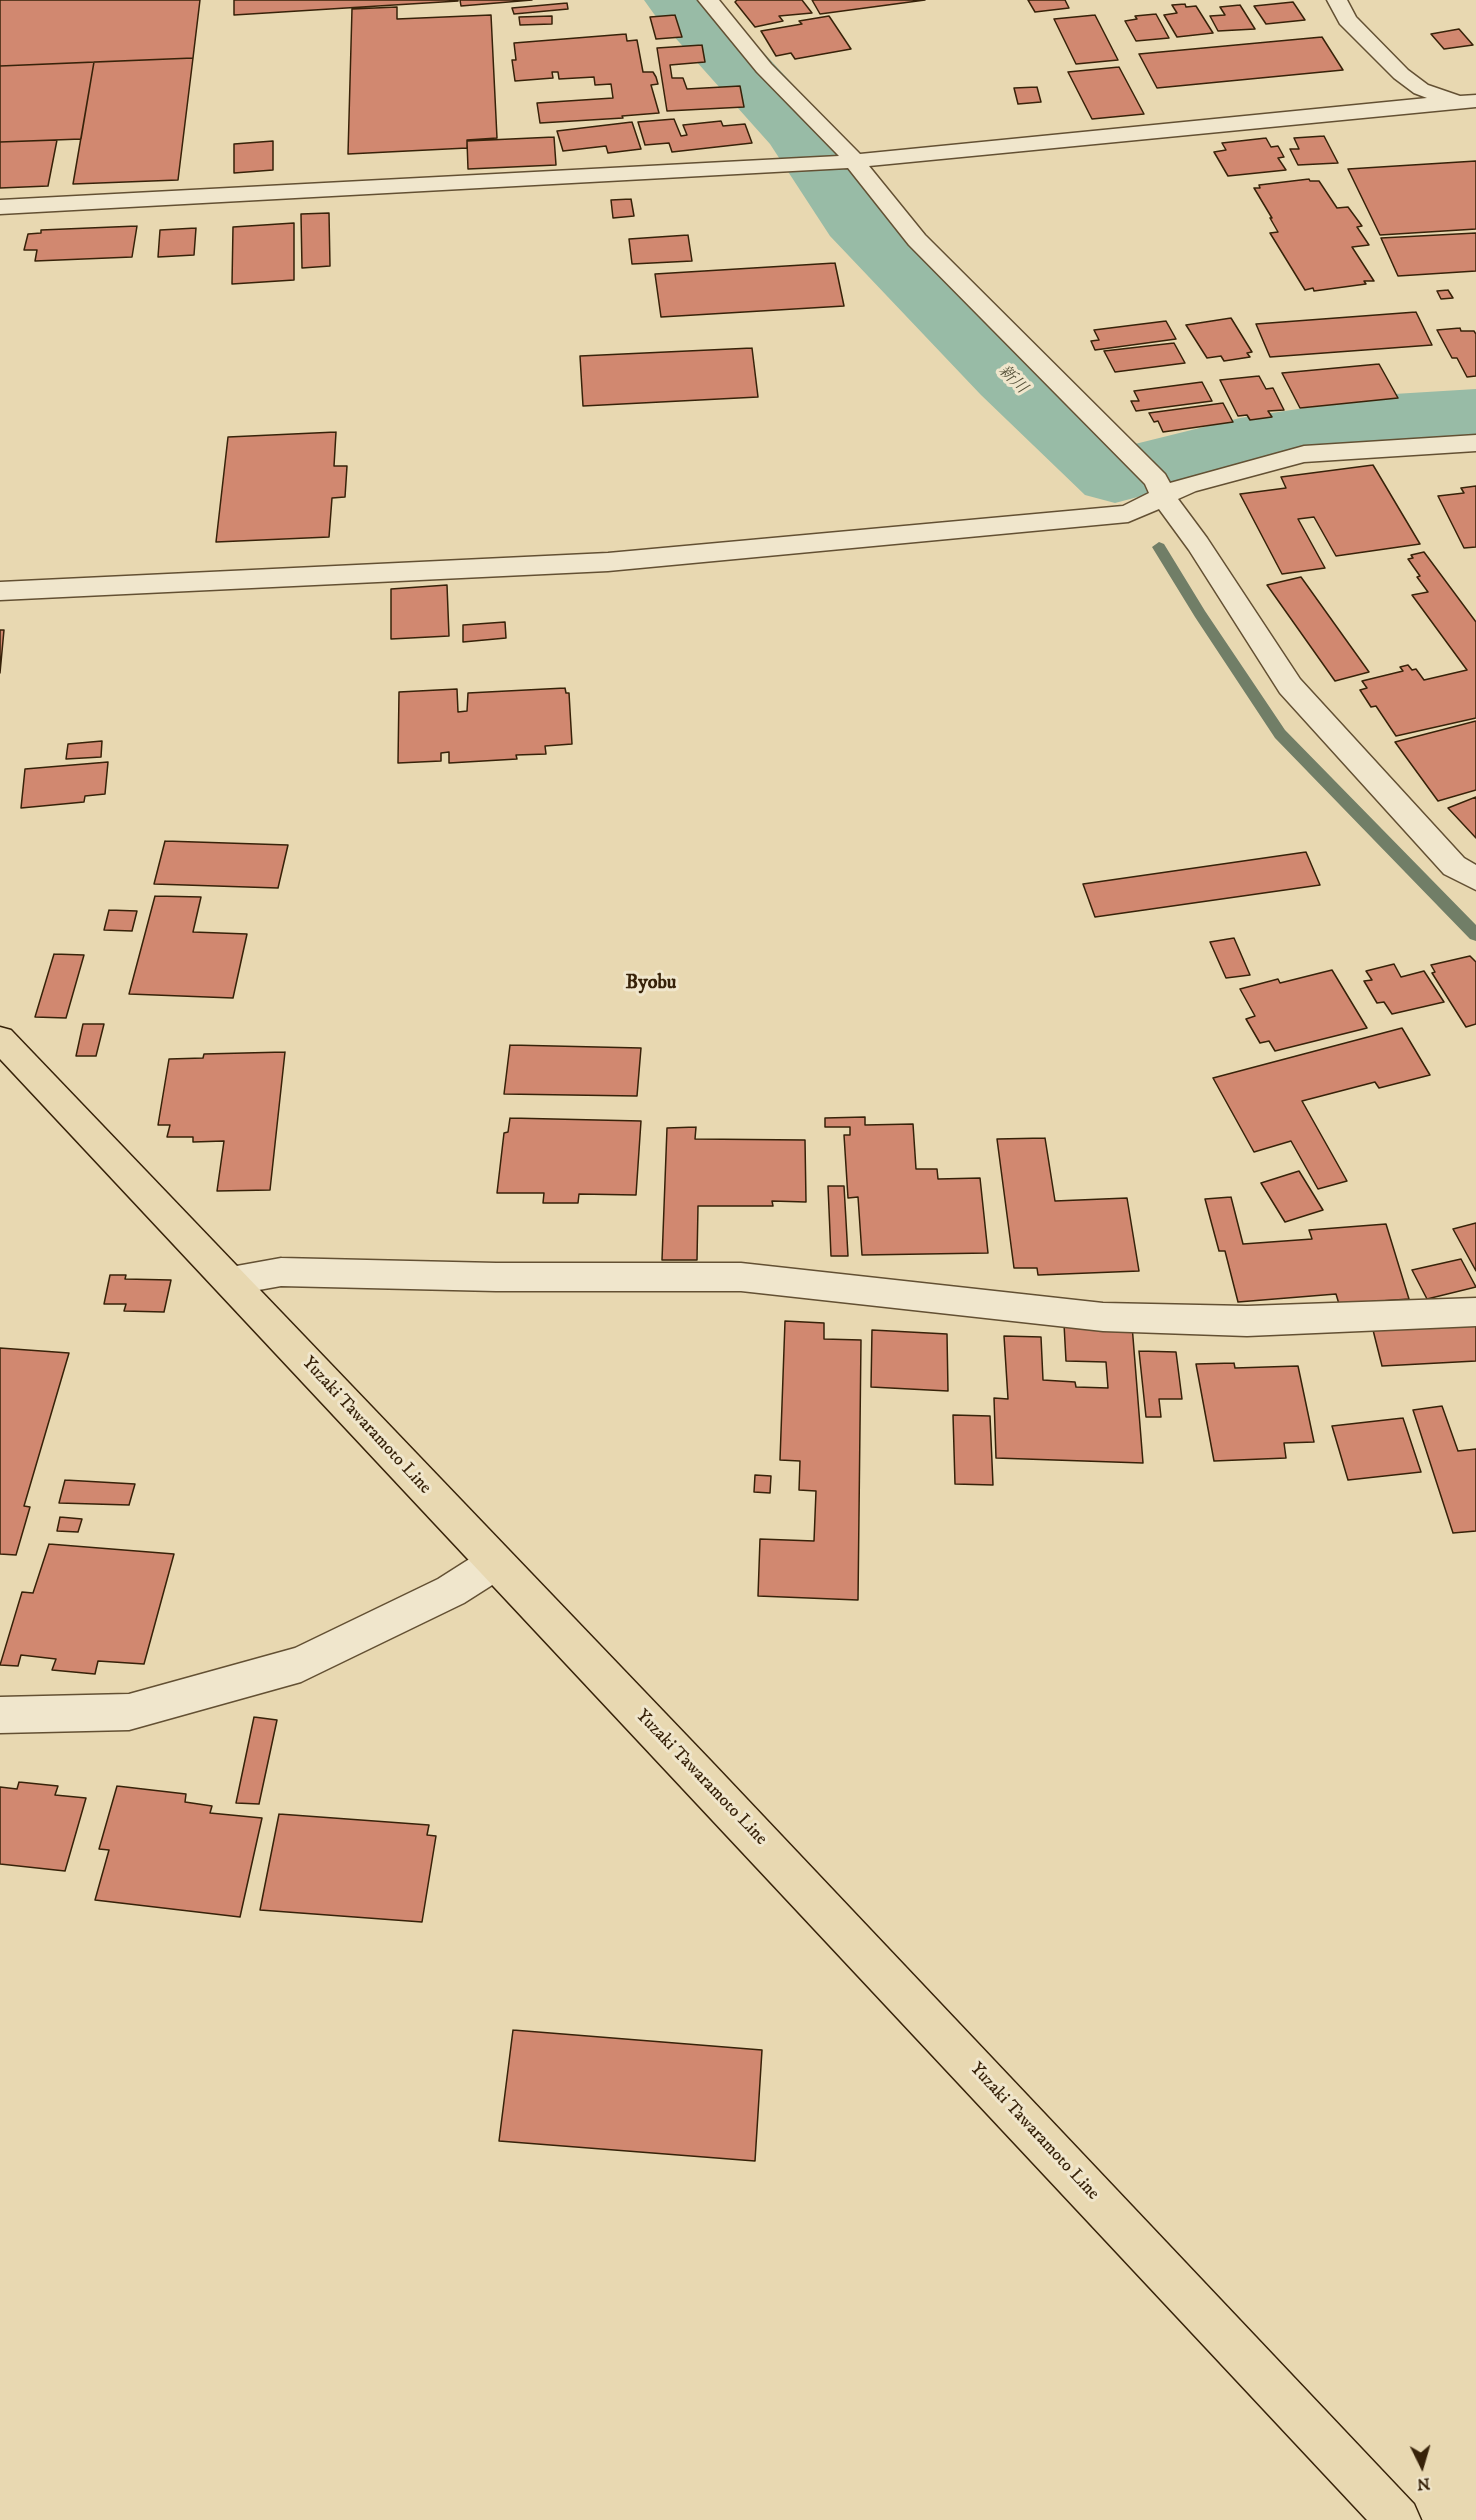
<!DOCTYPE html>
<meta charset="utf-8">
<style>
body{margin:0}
#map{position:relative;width:1476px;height:2520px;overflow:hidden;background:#e8d8b1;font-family:"IM FELL DW Pica",serif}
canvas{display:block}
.north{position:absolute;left:1392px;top:2436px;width:60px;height:60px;-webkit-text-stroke:4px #f0e6cc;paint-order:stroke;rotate:175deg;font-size:16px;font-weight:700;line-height:24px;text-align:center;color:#372209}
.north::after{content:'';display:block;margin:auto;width:21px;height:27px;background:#372209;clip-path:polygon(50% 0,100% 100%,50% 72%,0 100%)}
</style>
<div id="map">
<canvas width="1476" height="2520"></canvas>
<div class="north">N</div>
</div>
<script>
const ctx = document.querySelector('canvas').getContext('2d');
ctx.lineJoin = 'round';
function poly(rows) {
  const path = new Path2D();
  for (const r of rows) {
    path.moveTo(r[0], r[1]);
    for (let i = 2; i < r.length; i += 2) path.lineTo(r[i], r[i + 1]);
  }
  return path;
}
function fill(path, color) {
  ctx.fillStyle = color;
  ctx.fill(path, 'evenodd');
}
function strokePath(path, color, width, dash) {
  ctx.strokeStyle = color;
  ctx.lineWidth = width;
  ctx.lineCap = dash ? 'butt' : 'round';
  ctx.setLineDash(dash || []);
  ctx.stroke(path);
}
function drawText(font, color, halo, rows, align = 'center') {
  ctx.font = font + ' "IM FELL DW Pica","Noto Serif JP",serif';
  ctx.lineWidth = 6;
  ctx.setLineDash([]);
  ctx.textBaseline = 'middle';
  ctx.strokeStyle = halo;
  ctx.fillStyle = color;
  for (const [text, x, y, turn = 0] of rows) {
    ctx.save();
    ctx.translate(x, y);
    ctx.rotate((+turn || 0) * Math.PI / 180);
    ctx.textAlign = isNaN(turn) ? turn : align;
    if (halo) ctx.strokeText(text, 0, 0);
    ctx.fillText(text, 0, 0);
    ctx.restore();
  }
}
fill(poly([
 [1115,472,1122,476,1128,488,1126,491,1116,491,1114,488,1108,476,1115,472],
 [1159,542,1164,544,1205,611,1285,730,1476,925,1476,941,1470,939,1275,738,1195,617,1152,547,1159,542]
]), '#717e67');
fill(poly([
 [644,0,715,0,823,117,883,205,1037,361,1131,445,1240,418,1394,394,1476,389,1476,439,1394,446,1240,470,1115,503,1085,495,981,395,830,236,770,144,654,14,644,0]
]), '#98bba6');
const building = poly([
 [0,0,200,0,193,58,0,66,0,0],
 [234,0,458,0,458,1,234,15,234,0],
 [460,0,532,0,461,6,460,0],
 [737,0,802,0,812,13,779,16,783,21,755,27,735,2,737,0],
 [812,0,925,0,820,14,812,0],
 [1028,0,1065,0,1069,8,1035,12,1028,0],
 [1293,2,1305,20,1266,24,1254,6,1293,2],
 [567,3,568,9,514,14,512,8,567,3],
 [1185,4,1186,7,1196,6,1213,33,1177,37,1164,15,1177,13,1172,5,1185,4],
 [1240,5,1255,29,1218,31,1210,16,1225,15,1220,7,1240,5],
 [397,7,397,19,491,15,497,138,467,140,467,148,348,154,352,9,397,7],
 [1156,14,1169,38,1136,41,1125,21,1137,19,1135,16,1156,14],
 [675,15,682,37,656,39,650,17,675,15],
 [1095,15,1118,60,1076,64,1054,19,1095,15],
 [552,16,552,24,520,25,519,17,552,16],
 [829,16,851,49,795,59,791,53,776,56,761,31,802,24,799,21,829,16],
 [1459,29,1473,45,1444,49,1431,34,1459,29],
 [626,34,627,41,637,40,643,72,653,72,656,77,658,84,651,85,659,113,622,116,623,118,540,123,537,103,613,98,611,84,595,85,594,77,559,79,558,72,552,72,553,78,515,81,512,60,516,60,514,43,626,34],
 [1322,37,1343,70,1157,88,1139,54,1322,37],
 [702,45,705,62,670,65,672,78,683,78,687,89,740,86,744,107,667,111,657,48,702,45],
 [193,58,178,180,73,184,94,62,193,58],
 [94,62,81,139,0,142,0,66,94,62],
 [1119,67,1144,114,1092,119,1068,72,1119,67],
 [1037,87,1041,102,1018,104,1014,88,1037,87],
 [674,119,681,136,687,135,683,125,721,121,723,126,745,124,752,143,672,152,669,143,645,145,638,122,674,119],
 [632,122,641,149,608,153,606,146,563,151,557,131,632,122],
 [1324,136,1338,163,1298,165,1290,149,1299,149,1294,138,1324,136],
 [554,137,556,165,468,169,467,141,554,137],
 [1266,138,1271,147,1278,146,1284,157,1278,158,1286,170,1228,176,1214,152,1226,150,1222,143,1266,138],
 [57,140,48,186,0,188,0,142,57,140],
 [273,141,273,170,234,173,234,144,273,141],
 [1476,161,1476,229,1380,235,1348,169,1476,161],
 [1309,179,1310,181,1319,181,1337,208,1348,207,1362,226,1357,227,1369,245,1352,247,1374,281,1364,281,1366,284,1314,291,1313,288,1305,290,1270,233,1278,232,1270,218,1272,218,1254,188,1260,188,1259,185,1309,179],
 [631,199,634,216,613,218,611,200,631,199],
 [329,213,330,266,302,268,301,214,329,213],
 [294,223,294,280,232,284,233,227,294,223],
 [137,226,132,257,35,261,37,250,24,250,28,234,41,233,41,230,137,226],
 [196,228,194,255,158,257,160,230,196,228],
 [1476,233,1476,271,1398,276,1381,238,1476,233],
 [688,235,692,261,632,264,629,239,688,235],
 [835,263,844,306,661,317,655,274,835,263],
 [1448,290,1453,298,1441,299,1437,291,1448,290],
 [1416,312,1432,345,1270,357,1256,324,1416,312],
 [1231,318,1252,352,1247,353,1250,357,1224,361,1221,356,1207,358,1186,325,1231,318],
 [1166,321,1176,339,1095,350,1091,341,1099,340,1094,330,1166,321],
 [1460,328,1461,331,1474,331,1476,334,1476,376,1467,377,1457,358,1452,358,1437,330,1460,328],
 [1174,343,1185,363,1115,372,1104,351,1174,343],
 [752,348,758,397,583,406,580,356,752,348],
 [1379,364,1398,398,1300,408,1282,373,1379,364],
 [1259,376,1266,389,1273,388,1284,410,1268,411,1272,417,1250,420,1247,415,1238,416,1220,380,1259,376],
 [1202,382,1212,401,1136,411,1131,401,1139,401,1134,391,1202,382],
 [1223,403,1233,422,1163,432,1158,421,1154,422,1149,413,1223,403],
 [336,432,334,466,347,466,345,497,332,498,329,537,216,542,228,437,336,432],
 [1373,465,1420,544,1336,556,1314,517,1298,519,1325,568,1282,574,1240,494,1286,488,1281,477,1373,465],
 [1476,486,1476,547,1464,548,1438,496,1464,493,1461,488,1476,486],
 [1424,552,1476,622,1476,718,1396,736,1376,706,1371,707,1360,690,1367,688,1362,681,1403,671,1400,667,1408,665,1412,670,1416,669,1424,680,1467,670,1412,595,1428,592,1417,577,1420,576,1408,559,1413,558,1411,555,1424,552],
 [1301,577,1369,672,1335,681,1267,585,1301,577],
 [447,585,449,636,391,639,391,589,447,585],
 [505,622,506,638,463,642,463,625,505,622],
 [0,630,4,630,0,673,0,630],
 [565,688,566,693,569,693,572,744,545,746,546,754,516,755,517,759,449,763,449,752,441,753,441,761,398,763,399,692,457,689,458,712,467,711,468,693,565,688],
 [1476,721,1476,790,1438,801,1395,742,1476,721],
 [102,741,101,757,66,759,68,744,102,741],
 [108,762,105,794,85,796,84,802,21,808,25,769,108,762],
 [1476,797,1476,838,1448,808,1476,797],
 [165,841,288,845,278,888,154,884,165,841],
 [1306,852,1320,885,1095,917,1083,884,1306,852],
 [155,896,201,897,193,932,247,934,233,998,129,994,155,896],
 [109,910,137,911,132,931,104,930,109,910],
 [1234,938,1250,975,1226,978,1210,942,1234,938],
 [54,954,84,955,66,1018,35,1017,54,954],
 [1470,956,1476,962,1476,1024,1466,1027,1432,973,1435,972,1431,965,1470,956],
 [1394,964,1401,977,1424,971,1444,1002,1392,1014,1384,1002,1377,1003,1364,981,1372,980,1366,971,1394,964],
 [1332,970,1367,1028,1275,1051,1269,1041,1260,1043,1246,1019,1255,1016,1240,989,1278,979,1280,983,1332,970],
 [83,1024,104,1024,96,1056,76,1056,83,1024],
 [1402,1028,1430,1075,1379,1088,1375,1082,1302,1101,1347,1181,1318,1189,1291,1141,1254,1152,1213,1078,1402,1028],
 [510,1045,641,1048,637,1096,504,1094,510,1045],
 [285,1052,270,1190,217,1191,224,1141,193,1142,193,1137,167,1137,170,1125,158,1125,169,1059,203,1058,204,1054,285,1052],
 [865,1117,865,1125,913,1124,916,1169,937,1169,938,1179,980,1178,988,1253,862,1255,858,1197,848,1198,844,1135,850,1135,850,1127,825,1127,825,1118,865,1117],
 [510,1118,641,1121,636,1195,579,1194,578,1203,543,1203,544,1193,497,1193,504,1133,508,1132,510,1118],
 [696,1127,695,1139,805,1140,806,1202,772,1201,773,1206,698,1206,697,1260,662,1260,667,1128,696,1127],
 [1045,1138,1055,1201,1127,1198,1139,1271,1038,1275,1037,1268,1014,1268,997,1139,1045,1138],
 [1299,1171,1323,1210,1285,1222,1261,1183,1299,1171],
 [828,1186,844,1186,848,1256,831,1256,828,1186],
 [1231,1197,1243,1244,1312,1239,1309,1230,1386,1224,1409,1299,1339,1304,1336,1294,1238,1302,1225,1251,1219,1251,1205,1199,1231,1197],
 [1476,1223,1476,1271,1453,1229,1476,1223],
 [1461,1259,1476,1287,1427,1299,1412,1270,1461,1259],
 [110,1275,126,1275,125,1279,171,1280,164,1312,124,1311,126,1304,104,1304,110,1275],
 [785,1321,824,1323,824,1339,861,1340,858,1600,758,1596,760,1539,814,1541,816,1491,799,1490,800,1461,780,1460,785,1321],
 [1064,1324,1132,1325,1143,1463,996,1458,994,1398,1008,1399,1004,1336,1041,1337,1043,1380,1075,1382,1076,1387,1108,1388,1106,1362,1066,1361,1064,1324],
 [1476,1325,1476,1361,1382,1366,1373,1330,1476,1325],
 [872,1330,947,1334,948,1391,871,1387,872,1330],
 [0,1348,69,1353,24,1506,30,1507,16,1555,0,1554,0,1348],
 [1139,1351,1176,1352,1182,1399,1159,1399,1161,1417,1146,1417,1139,1351],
 [1234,1363,1235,1368,1298,1366,1314,1442,1284,1443,1286,1458,1214,1461,1196,1364,1234,1363],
 [1442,1406,1458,1451,1476,1449,1476,1531,1453,1533,1413,1410,1442,1406],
 [953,1415,990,1416,993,1485,955,1484,953,1415],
 [1403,1418,1421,1472,1348,1480,1332,1426,1403,1418],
 [755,1475,771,1476,770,1493,754,1492,755,1475],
 [65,1480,135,1484,129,1505,59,1503,65,1480],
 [60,1517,82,1519,78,1532,57,1531,60,1517],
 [49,1544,174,1554,144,1664,98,1661,95,1674,52,1670,56,1659,21,1655,18,1666,0,1665,22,1592,33,1593,49,1544],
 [254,1717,277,1720,259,1804,236,1803,254,1717],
 [19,1782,58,1786,55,1795,86,1798,65,1871,0,1864,0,1787,17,1789,19,1782],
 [117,1786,186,1794,185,1802,212,1806,210,1813,262,1818,240,1917,95,1900,109,1850,99,1849,117,1786],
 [279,1814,429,1825,427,1835,436,1836,422,1922,260,1910,279,1814],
 [513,2030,762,2050,755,2161,499,2141,513,2030]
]);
fill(building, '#d18870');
strokePath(building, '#372209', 1.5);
const minor = poly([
 [698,0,719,0,771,64,860,154,1427,98,1414,93,1394,78,1340,24,1327,0,1347,0,1356,17,1408,70,1428,85,1460,96,1476,95,1476,107,869,166,925,235,1165,474,1170,483,1304,446,1476,435,1476,451,1304,462,1196,491,1178,499,1207,538,1300,679,1464,858,1476,865,1476,890,1444,874,1280,693,1189,550,1159,509,1128,522,608,571,0,600,0,582,608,553,1123,506,1149,493,1145,484,909,245,848,168,0,214,0,200,839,156,757,72,698,0],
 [281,1258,496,1263,741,1263,1103,1303,1247,1306,1476,1298,1476,1326,1247,1336,1103,1331,741,1291,496,1291,281,1286,231,1295,219,1291,214,1281,219,1271,231,1267,281,1258],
 [495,1546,508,1551,513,1563,508,1575,464,1603,301,1682,129,1730,0,1733,0,1697,129,1694,295,1648,438,1579,482,1551,495,1546]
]);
const major = poly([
 [0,1027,11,1030,711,1761,1414,2504,1421,2520,1367,2520,0,1059,0,1027]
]);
strokePath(minor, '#635033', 3);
strokePath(major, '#372209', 3);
fill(minor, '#f0e6cc');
fill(major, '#e8d8b1');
drawText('italic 16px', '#545038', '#f0e6cc', [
 ["新川",1012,380,44]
]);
drawText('18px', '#372209', '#f0e6cc', [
 ["Yuzaki Tawaramoto Line",366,1426,47],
 ["Yuzaki Tawaramoto Line",701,1778,46],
 ["Yuzaki Tawaramoto Line",1034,2132,47]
]);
drawText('bold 20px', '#372209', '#f0e6cc', [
 ["Byobu",651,984]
]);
</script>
